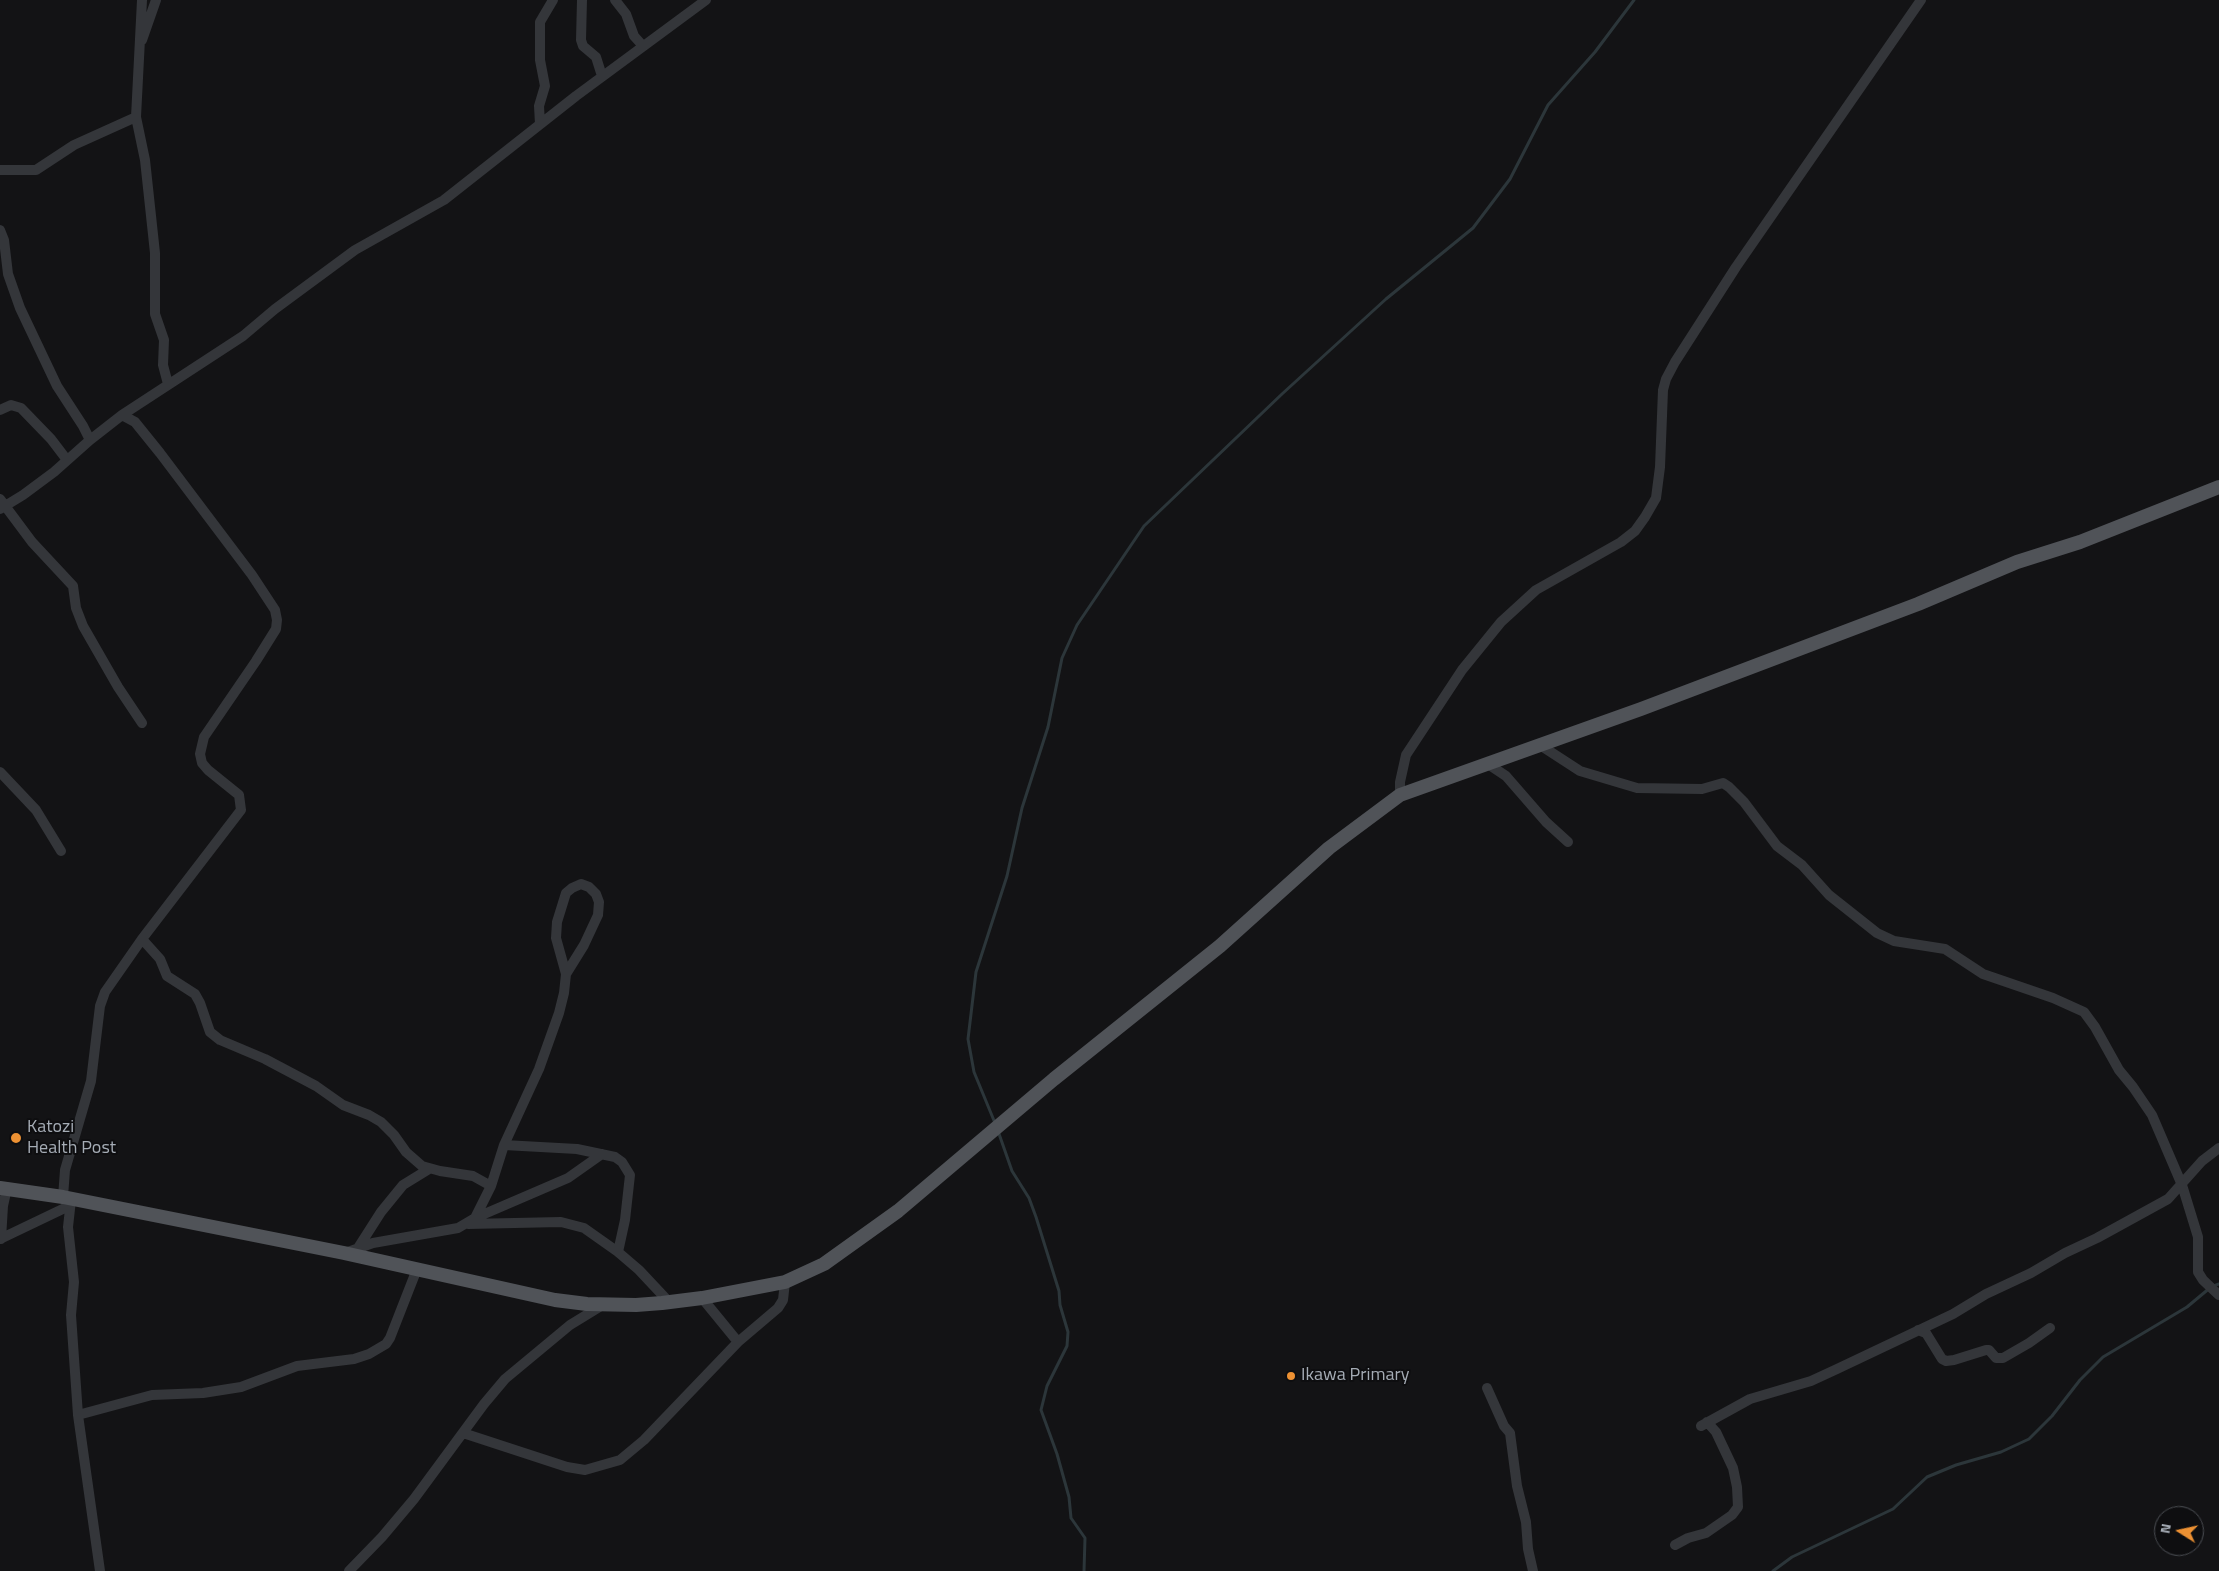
<!DOCTYPE html>
<style>
body{margin:0}
#map{position:relative;width:2219px;height:1571px;overflow:hidden;background:#131315;font-family:"Titillium Web",sans-serif}
canvas{display:block}
.north{position:absolute;left:2154px;top:1506px;width:50px;height:50px;box-sizing:border-box;background:#0e0e10;border:1px solid #4a4d52;border-radius:50%;rotate:280deg;font-size:14px;font-weight:700;line-height:20px;text-align:center;color:#a5acb5}
.north::after{content:'';display:block;margin:auto;width:18px;height:22px;background:#ed9133;clip-path:polygon(50% 0,100% 100%,50% 72%,0 100%)}
</style>
<div id="map">
<canvas width="2219" height="1571"></canvas>
<div class="north">N</div>
</div>
<script>
const ctx = document.querySelector('canvas').getContext('2d');
ctx.lineJoin = 'round';
function poly(rows) {
  const path = new Path2D();
  for (const r of rows) {
    path.moveTo(r[0], r[1]);
    for (let i = 2; i < r.length; i += 2) path.lineTo(r[i], r[i + 1]);
  }
  return path;
}
function strokePath(path, color, width, dash) {
  ctx.strokeStyle = color;
  ctx.lineWidth = width;
  ctx.lineCap = dash ? 'butt' : 'round';
  ctx.setLineDash(dash || []);
  ctx.stroke(path);
}
function drawText(font, color, halo, rows, align = 'center') {
  ctx.font = font + ' "Titillium Web",sans-serif';
  ctx.lineWidth = 4;
  ctx.setLineDash([]);
  ctx.textBaseline = 'middle';
  ctx.strokeStyle = halo;
  ctx.fillStyle = color;
  for (const [text, x, y, turn = 0] of rows) {
    ctx.save();
    ctx.translate(x, y);
    ctx.rotate((+turn || 0) * Math.PI / 180);
    ctx.textAlign = isNaN(turn) ? turn : align;
    if (halo) ctx.strokeText(text, 0, 0);
    ctx.fillText(text, 0, 0);
    ctx.restore();
  }
}
strokePath(poly([
 [995,1123,974,1072,968,1039,976,972,1007,876,1022,808,1048,727,1062,658,1077,625,1144,526,1282,394,1386,299,1473,228,1510,179,1548,105,1595,52,1634,0],
 [998,1131,1012,1171,1029,1198,1036,1217,1059,1291,1060,1305,1068,1332,1067,1346,1047,1386,1041,1410,1057,1454,1069,1497,1071,1518,1085,1538,1084,1571],
 [1773,1571,1792,1557,1893,1509,1927,1477,1956,1465,2001,1452,2029,1439,2052,1416,2080,1380,2103,1357,2187,1307,2211,1287,2219,1284]
]), '#2c363a', 3);
strokePath(poly([
 [142,0,136,117,145,160,155,253,155,314,164,340,163,365,168,384],
 [582,0,581,40,583,46,596,57,602,76],
 [615,0,626,14,634,36,643,46],
 [142,40,156,0],
 [540,124,539,106,545,86,540,60,540,22,553,0],
 [0,170,36,170,74,145,136,117],
 [0,230,4,240,8,274,20,308,57,386,83,426,90,440],
 [0,410,11,405,21,408,51,439,67,460],
 [0,499,32,542,73,586,76,608,83,626,118,687,142,723],
 [0,509,23,495,54,472,90,440,122,415,243,336,275,309,355,250,444,200,576,96,706,0],
 [1540,745,1580,771,1637,788,1702,789,1723,783,1729,787,1744,802,1777,846,1802,865,1829,895,1877,933,1894,941,1945,949,1983,974,2053,998,2084,1012,2095,1027,2119,1070,2133,1087,2152,1115,2182,1185,2198,1237,2198,1272,2203,1280,2219,1295],
 [1488,764,1506,776,1546,822,1568,842],
 [0,772,36,810,61,851],
 [1400,795,1400,782,1406,755,1462,670,1501,622,1536,590,1621,542,1635,531,1645,517,1656,498,1660,467,1663,390,1666,379,1675,362,1736,267,1921,0],
 [142,939,160,959,167,976,195,994,200,1003,210,1032,220,1040,265,1059,316,1086,343,1105,369,1115,381,1122,394,1135,406,1152,422,1166,440,1171,473,1176,491,1186],
 [504,1145,577,1149,615,1157,622,1162,630,1175,625,1220,618,1252],
 [63,1197,65,1170,91,1081,100,1006,105,992,142,939,241,810,239,795,208,770,202,763,200,754,204,737,256,661,276,629,277,620,275,610,252,575,160,453,135,422,122,415],
 [71,1200,68,1227,74,1282,71,1315,78,1415,100,1571],
 [475,1218,568,1178,602,1154],
 [468,1224,561,1222,584,1228,618,1252,639,1270,669,1302],
 [0,1239,69,1206],
 [1,1239,3,1206,7,1188],
 [358,1248,381,1212,403,1185,429,1169],
 [345,1253,373,1243,458,1228,475,1218,491,1186,504,1145,539,1069,559,1013,564,993,566,974,556,938,557,922,566,893,572,888,581,884,589,887,596,894,599,902,598,915,584,945,566,974],
 [702,1298,738,1342],
 [1918,1330,1926,1333,1942,1359,1946,1361,1954,1360,1986,1350,1989,1350,1996,1358,2003,1358,2029,1343,2050,1328],
 [1487,1388,1504,1426,1510,1433,1517,1486,1526,1522,1528,1549,1533,1571],
 [78,1415,152,1395,203,1393,241,1387,297,1366,354,1359,369,1354,386,1344,390,1338,417,1269],
 [1701,1426,1750,1399,1811,1381,1837,1369,1953,1314,1986,1294,2031,1273,2065,1253,2097,1238,2168,1199,2202,1161,2219,1148],
 [463,1433,567,1467,585,1470,620,1460,644,1440,738,1342,778,1308,783,1300,785,1282],
 [1675,1545,1688,1538,1706,1533,1732,1515,1738,1507,1737,1487,1733,1468,1716,1432,1707,1422],
 [349,1571,382,1537,414,1499,484,1404,505,1379,570,1325,601,1306]
]), '#34363a', 10);
strokePath(poly([
 [0,1188,63,1197,344,1253,555,1300,587,1304,636,1305,662,1303,702,1298,785,1282,824,1264,898,1211,1054,1079,1220,946,1329,848,1400,795,1641,709,1918,604,2017,562,2080,542,2219,487]
]), '#505358', 14);
for (const [x, y, r, color] of [
 [16,1138,6,"#ed9133"],
 [1291,1376,5,"#ed9133"]
]) {
  const dot = new Path2D();
  dot.arc(x, y, r, 0, 2 * Math.PI);
  ctx.fillStyle = color;
  ctx.fill(dot);
  strokePath(dot, '#0e0e10', 2);
}
drawText('18px', '#a5acb5', '#0e0e10', [
 ["Katozi",27,1128],
 ["Health Post",27,1149],
 ["Ikawa Primary",1301,1376]
], 'left');
</script>
